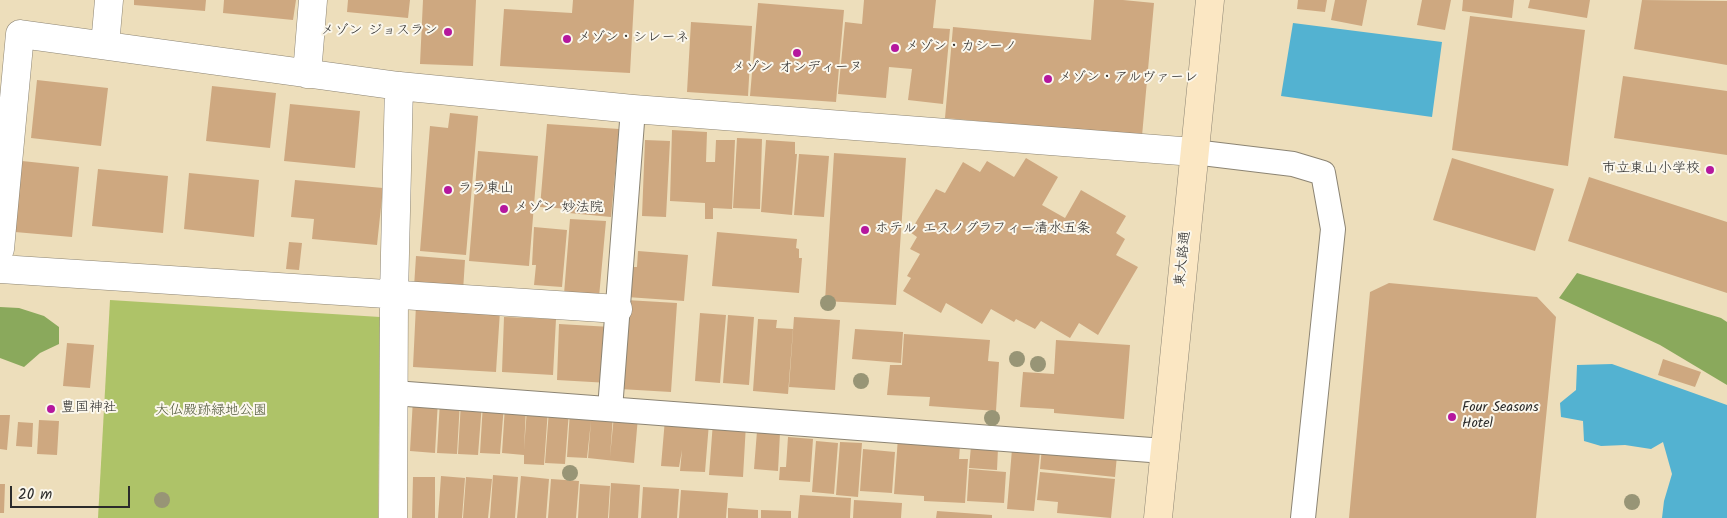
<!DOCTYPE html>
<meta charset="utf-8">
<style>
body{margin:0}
#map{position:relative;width:1727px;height:518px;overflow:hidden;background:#eddebb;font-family:Kalam,sans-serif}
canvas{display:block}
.scale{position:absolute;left:10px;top:486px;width:120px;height:22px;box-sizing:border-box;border:2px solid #2b2b2b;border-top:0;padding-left:6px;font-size:15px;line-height:18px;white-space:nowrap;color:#2b2b2b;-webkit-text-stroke:4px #fbf7ec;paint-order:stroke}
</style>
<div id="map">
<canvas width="1727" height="518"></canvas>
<div class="scale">20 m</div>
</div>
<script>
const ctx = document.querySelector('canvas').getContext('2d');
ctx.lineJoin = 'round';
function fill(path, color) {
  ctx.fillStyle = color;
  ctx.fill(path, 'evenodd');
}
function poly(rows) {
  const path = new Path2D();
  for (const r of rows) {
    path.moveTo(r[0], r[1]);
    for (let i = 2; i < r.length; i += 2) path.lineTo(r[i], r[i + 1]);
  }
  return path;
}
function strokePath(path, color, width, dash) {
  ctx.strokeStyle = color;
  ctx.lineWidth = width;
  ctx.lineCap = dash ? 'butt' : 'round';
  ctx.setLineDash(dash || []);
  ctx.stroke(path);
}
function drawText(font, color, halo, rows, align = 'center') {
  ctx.font = font + ' Kalam,"Klee One",sans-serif';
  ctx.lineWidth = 4;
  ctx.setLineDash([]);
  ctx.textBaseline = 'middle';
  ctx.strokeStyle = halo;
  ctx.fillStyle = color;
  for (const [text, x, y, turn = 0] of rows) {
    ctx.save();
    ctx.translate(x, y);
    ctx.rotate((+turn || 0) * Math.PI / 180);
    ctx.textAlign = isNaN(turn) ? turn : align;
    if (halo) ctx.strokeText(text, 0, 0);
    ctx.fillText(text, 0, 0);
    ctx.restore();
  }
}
fill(poly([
 [110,300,380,317,378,518,98,518]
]), '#aec368');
fill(poly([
 [1577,273,1721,318,1727,322,1727,385,1660,345,1559,298],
 [0,307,19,308,44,316,59,327,59,344,40,353,24,367,0,358]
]), '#8aa95c');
fill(poly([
 [1293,23,1442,42,1432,117,1281,96],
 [1612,364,1727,405,1727,518,1662,518,1664,501,1672,474,1663,442,1651,449,1625,445,1601,446,1584,441,1583,421,1561,417,1560,403,1576,390,1577,365]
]), '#53b2d1');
fill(poly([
 [134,0,206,0,205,11,134,5],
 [224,0,296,0,293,20,223,13],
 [348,0,410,0,408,18,347,12],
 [423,0,476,0,473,66,420,64],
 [573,0,634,0,630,73,500,66,504,9,572,13],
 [864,0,936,0,933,28,950,29,943,104,908,100,912,69,889,67,886,98,838,94,845,22,862,24],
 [1094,0,1123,0,1154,3,1142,136,945,118,953,27,1091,40],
 [1298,0,1327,0,1325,12,1297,9],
 [1335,0,1367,0,1362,26,1331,20],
 [1422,0,1451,0,1445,30,1417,25],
 [1463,0,1514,0,1512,18,1462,11],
 [1530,0,1590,0,1587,18,1528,8],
 [1642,0,1727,1,1727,65,1634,49],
 [758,3,844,10,836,102,750,96],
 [1470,16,1585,30,1568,166,1452,150],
 [691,22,752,26,748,96,687,92],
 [1623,76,1727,91,1727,155,1614,138],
 [37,80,108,88,101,146,31,138],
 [212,86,276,93,270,148,206,141],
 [290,104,360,111,355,168,284,161],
 [450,113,478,116,466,255,420,251,430,126,448,128],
 [547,124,619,129,611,217,569,213,570,209,540,207],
 [672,130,707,132,706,162,715,162,716,140,735,140,732,209,713,208,713,219,705,219,705,203,670,201],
 [737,138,762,139,760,209,733,208],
 [645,140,670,141,666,217,642,216],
 [766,140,795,142,795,154,797,154,792,215,761,212],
 [478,151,538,156,529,266,469,261],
 [834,153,906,158,896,305,825,301],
 [799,154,829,156,824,217,794,215],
 [1026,158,1058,177,1042,205,1065,218,1081,190,1126,216,1116,233,1125,239,1116,255,1138,267,1098,335,1079,323,1070,338,1041,321,1035,329,1016,319,1014,322,991,309,982,324,946,303,941,313,903,291,911,278,907,276,920,254,910,249,917,237,910,232,936,189,945,193,963,162,980,172,987,161,1014,177],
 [1452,158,1554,189,1535,251,1433,220],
 [22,161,79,167,72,237,15,232],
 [98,169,168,176,163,233,92,226],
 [189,173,259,180,254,237,184,229],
 [1589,177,1727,222,1727,293,1568,241],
 [295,180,383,188,377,245,312,239,314,219,291,217],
 [570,219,606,221,599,297,564,294],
 [534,227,567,230,562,287,534,285,536,265,532,265],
 [717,232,797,239,796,248,799,249,799,258,802,258,799,293,712,286],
 [289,242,302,243,299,270,286,269],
 [638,251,688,255,684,301,627,297,629,267,637,267],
 [416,256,465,260,463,291,414,287],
 [1389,283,1537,297,1556,317,1536,518,1349,518,1370,292],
 [626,300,677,303,671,392,620,389],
 [416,305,500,311,496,372,413,367],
 [700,313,726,315,720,383,695,381],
 [728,315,754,317,749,385,723,383],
 [504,317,556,319,553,375,502,372],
 [794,317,840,320,835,390,789,387],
 [758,319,777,320,776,328,793,329,788,394,753,391],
 [559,324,611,327,609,383,557,380],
 [855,329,903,332,901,363,852,359],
 [904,334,990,340,988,361,999,362,996,411,929,406,930,397,887,395,890,365,902,365],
 [1056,340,1130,345,1124,419,1054,413,1054,409,1020,407,1023,372,1054,374],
 [67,343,94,345,90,388,63,386],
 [1663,359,1701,372,1695,387,1658,375],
 [413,399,438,400,435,453,410,451],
 [440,401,460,401,457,454,437,453],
 [461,402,482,403,478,455,458,454],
 [483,403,504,405,500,454,480,453],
 [505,406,526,407,524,450,527,408,548,409,544,465,524,464,524,455,502,453],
 [549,410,569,411,565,464,545,463],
 [570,411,613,415,610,457,614,415,638,417,634,463,588,458,591,421,587,458,567,457],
 [0,415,10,415,7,450,0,449],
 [665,419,709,423,705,472,680,471,682,450,679,467,661,466],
 [39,420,59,421,57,455,37,454],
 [18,422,33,423,32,447,16,446],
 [713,422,746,424,743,477,709,475],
 [757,431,780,433,778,471,754,469],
 [788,437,813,439,810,482,779,480,780,467,786,467],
 [898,437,960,446,959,459,968,459,965,503,924,501,924,496,894,494],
 [816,441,838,443,834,494,812,492],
 [840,442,862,443,858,497,836,495],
 [971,446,998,448,997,470,969,468],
 [1042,447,1117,455,1115,477,1040,469],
 [863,449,895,452,892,493,860,491],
 [1012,449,1040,452,1034,511,1007,509],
 [969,469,1006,472,1004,503,967,501],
 [1040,472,1115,479,1111,518,1057,513,1058,502,1037,500],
 [493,475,518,477,515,518,490,518],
 [441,476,465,478,462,518,438,518],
 [521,476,549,479,546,518,517,518],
 [413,477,435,477,435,518,412,518],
 [466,477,492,479,488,518,463,518],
 [551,479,579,481,576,518,548,518],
 [611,483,640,485,638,518,609,518],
 [0,484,5,484,4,513,0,513],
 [580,484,610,486,608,518,578,518],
 [643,487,679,489,677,518,641,518],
 [681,490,728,493,726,518,679,518],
 [800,495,851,498,850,518,798,518],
 [854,500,902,503,901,518,853,518],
 [728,508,758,510,758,518,728,518],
 [761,510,791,511,791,518,761,518],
 [937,511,992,515,992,518,936,518]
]), '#cea880');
const lane = poly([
 [1194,152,1293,164,1323,173,1333,229,1303,518],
 [394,393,1164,451],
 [610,409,633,109]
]);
const street = poly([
 [105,45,109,0],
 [307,74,313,0],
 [0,249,20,34,399,86,633,109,1194,152],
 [0,269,618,309],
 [393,518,394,295,399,86]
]);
const secondary = poly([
 [1158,518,1210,0]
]);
strokePath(lane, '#8c8473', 26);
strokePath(street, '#8c8473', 29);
strokePath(secondary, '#8c8473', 29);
strokePath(lane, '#fff', 24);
strokePath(street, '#fff', 28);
strokePath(secondary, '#fbe7c3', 28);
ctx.fillStyle = '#989576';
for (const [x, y] of [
 [828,303],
 [1017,359],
 [1038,364],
 [861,381],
 [992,418],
 [570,473],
 [162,500],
 [1632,502]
]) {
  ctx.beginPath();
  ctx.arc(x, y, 8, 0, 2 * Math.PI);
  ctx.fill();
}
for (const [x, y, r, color] of [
 [448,32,5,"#b5179e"],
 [567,39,5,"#b5179e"],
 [895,48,5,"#b5179e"],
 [797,53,5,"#b5179e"],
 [1048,79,5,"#b5179e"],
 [1710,170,5,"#b5179e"],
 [448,190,5,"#b5179e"],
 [504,209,5,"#b5179e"],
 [865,230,5,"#b5179e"],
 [51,409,5,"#b5179e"],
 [1452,417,5,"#b5179e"]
]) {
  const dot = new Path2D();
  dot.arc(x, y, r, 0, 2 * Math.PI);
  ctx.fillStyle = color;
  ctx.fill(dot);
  strokePath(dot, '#fbf7ec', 2);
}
drawText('14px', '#2b2b2b', '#fbf7ec', [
 ["メゾン ジョスラン",438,32,"right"],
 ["メゾン・シレーネ",577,39],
 ["メゾン・カシーノ",905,48],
 ["メゾン オンディーヌ",797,69,"center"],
 ["メゾン・アルヴァーレ",1058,79],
 ["市立東山小学校",1700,170,"right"],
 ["ララ東山",458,190],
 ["メゾン 妙法院",514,209],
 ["ホテル エスノグラフィー清水五条",875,230],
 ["豊国神社",61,409],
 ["Four Seasons",1462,409],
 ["Hotel",1462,425]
], 'left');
drawText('14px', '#2b2b2b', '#fbf7ec', [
 ["東大路通",1184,259,-84]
]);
drawText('14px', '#52593d', '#fbf7ec', [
 ["大仏殿跡緑地公園",211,412]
]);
</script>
